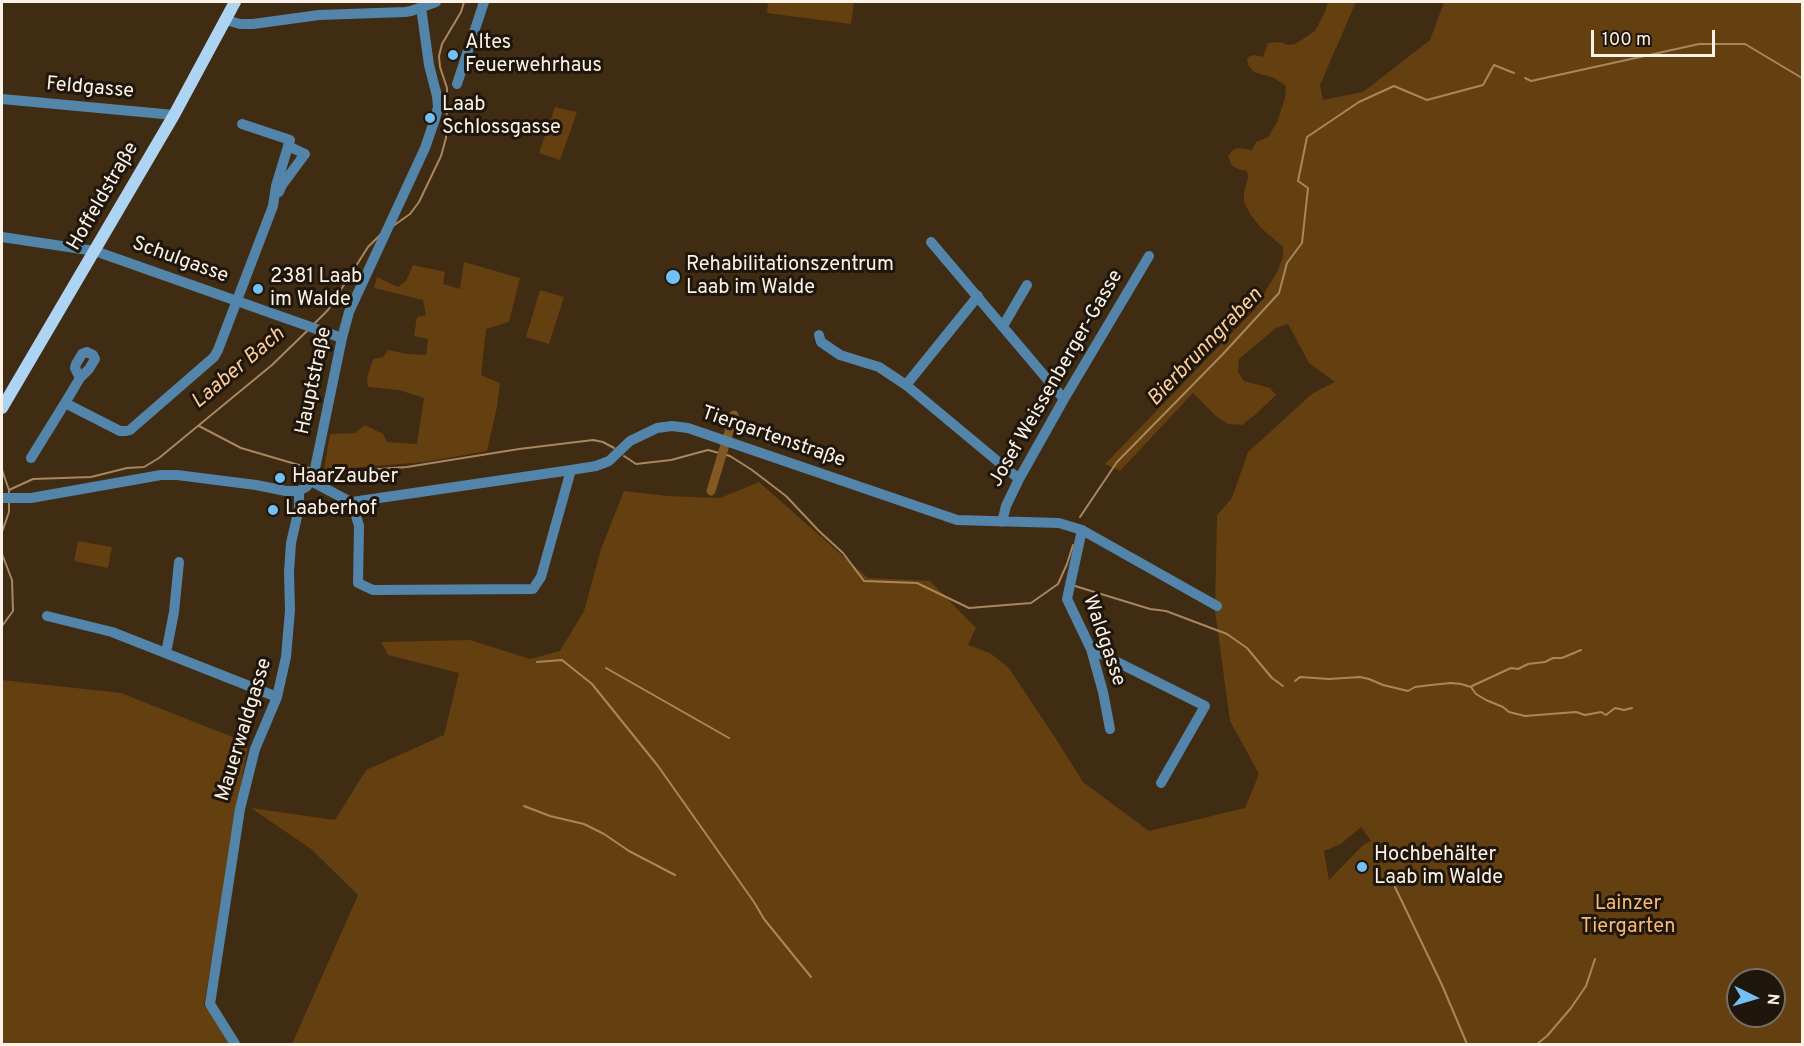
<!DOCTYPE html>
<meta charset="utf-8">
<style>
body{margin:0}
#map{position:relative;width:1804px;height:1046px;overflow:hidden;background:#402b13;font-family:Overpass,sans-serif}
canvas{display:block}
.frame{position:absolute;inset:0;border:3px solid #fdf2e7;pointer-events:none}
.north{position:absolute;left:1726px;top:968px;width:60px;height:60px;box-sizing:border-box;background:#1f160c;border:2px solid #786e64;border-radius:50%;rotate:95deg;font-size:16px;font-weight:700;line-height:24px;text-align:center;color:#fdf2e7}
.north::after{content:'';display:block;margin:auto;width:21px;height:27px;background:#73c0f6;clip-path:polygon(50% 0,100% 100%,50% 72%,0 100%)}
.scale{position:absolute;left:1591px;top:30px;width:124px;height:27px;box-sizing:border-box;border:3px solid #fdf2e7;border-top:0;padding-left:8px;font-size:18px;line-height:21px;white-space:nowrap;color:#fdf2e7;-webkit-text-stroke:4px #1f160c;paint-order:stroke}
</style>
<div id="map">
<canvas width="1804" height="1046"></canvas>
<div class="frame"></div>
<div class="north">N</div>
<div class="scale">100 m</div>
</div>
<script>
const ctx = document.querySelector('canvas').getContext('2d');
ctx.lineJoin = 'round';
function fill(path, color) {
  ctx.fillStyle = color;
  ctx.fill(path, 'evenodd');
}
function poly(rows) {
  const path = new Path2D();
  for (const r of rows) {
    path.moveTo(r[0], r[1]);
    for (let i = 2; i < r.length; i += 2) path.lineTo(r[i], r[i + 1]);
  }
  return path;
}
function strokePath(path, color, width, dash) {
  ctx.strokeStyle = color;
  ctx.lineWidth = width;
  ctx.lineCap = dash ? 'butt' : 'round';
  ctx.setLineDash(dash || []);
  ctx.stroke(path);
}
function drawText(font, color, halo, rows, align = 'center') {
  ctx.font = font + ' Overpass,sans-serif';
  ctx.lineWidth = 6;
  ctx.setLineDash([]);
  ctx.textBaseline = 'middle';
  ctx.strokeStyle = halo;
  ctx.fillStyle = color;
  for (const [text, x, y, turn = 0] of rows) {
    ctx.save();
    ctx.translate(x, y);
    ctx.rotate((+turn || 0) * Math.PI / 180);
    ctx.textAlign = isNaN(turn) ? turn : align;
    if (halo) ctx.strokeText(text, 0, 0);
    ctx.fillText(text, 0, 0);
    ctx.restore();
  }
}
fill(poly([
 [768,2,854,2,851,24,767,13],
 [1328,2,1356,2,1320,85,1323,100,1363,92,1430,40,1444,2,1802,2,1802,1044,292,1044,358,895,311,849,251,808,335,820,366,770,444,735,459,673,388,655,381,642,470,640,530,659,560,651,584,611,601,549,624,491,668,496,720,498,759,482,868,578,930,581,976,628,968,645,990,653,1009,668,1058,742,1083,782,1149,831,1245,808,1259,774,1230,721,1215,611,1217,515,1232,498,1248,452,1313,393,1335,382,1309,363,1288,324,1276,328,1239,359,1238,372,1244,381,1270,388,1276,395,1256,414,1242,425,1228,424,1216,416,1193,393,1120,471,1105,464,1255,309,1277,272,1283,257,1283,247,1261,228,1250,214,1244,202,1244,192,1248,178,1247,171,1241,170,1232,166,1228,156,1233,150,1238,148,1252,150,1256,142,1268,137,1277,122,1285,98,1286,86,1274,78,1254,72,1248,65,1247,59,1250,56,1254,55,1263,57,1268,43,1280,42,1288,45,1295,44,1315,31,1325,12],
 [1361,827,1371,841,1363,845,1329,880,1324,851,1341,844],
 [1738,980,1774,980,1774,1016,1738,1016],
 [555,107,577,112,560,160,539,153],
 [464,262,520,278,509,322,486,329,481,375,500,383,497,407,487,451,425,462,324,470,330,434,355,433,365,425,383,434,387,442,417,444,424,398,399,390,368,387,367,378,373,359,383,357,388,350,408,354,426,355,428,339,414,336,417,317,426,315,423,300,374,288,377,277,398,287,406,281,413,265,445,272,443,284,460,289],
 [540,290,564,297,549,344,526,337],
 [78,541,112,547,108,568,74,561],
 [2,680,121,693,248,743,204,1005,238,1044,2,1044]
]), '#643f10');
strokePath(poly([
 [1525,78,1531,81,1699,44,1745,44,1802,78],
 [393,226,410,214,419,202,441,156,446,138,447,103,447,88,440,67,439,56,442,44,461,12,464,2],
 [313,325,328,310,368,247,381,234],
 [199,426,241,448,309,468],
 [624,456,636,464,671,460,708,450,730,456,752,470,786,496,819,531,843,553,864,581,917,583,969,608,1031,603,1058,584,1067,564,1073,545],
 [2,470,9,490],
 [322,471,339,472,407,467,519,449,593,440,603,442,614,448],
 [9,493,9,490,33,479,91,477,127,468,144,467,159,458,272,365,307,331],
 [1080,517,1117,462,1223,354,1279,293,1287,263,1302,243,1308,188,1298,181,1307,137,1359,102,1394,86,1427,100,1483,85,1494,65,1514,73],
 [2,532,9,512,9,502],
 [2,554,12,580,13,611,2,626],
 [1075,586,1150,609,1166,611,1227,634,1247,648,1272,678,1283,686],
 [537,662,562,660,592,684,658,766,754,902,764,919,811,977],
 [606,668,729,738],
 [1295,681,1300,677,1329,679,1360,677,1369,679,1383,685,1408,691,1415,687,1431,685,1451,683,1461,684,1471,687,1476,694,1486,700,1503,707,1509,712,1525,716,1576,712,1585,715,1601,712,1606,715,1615,708,1624,710,1632,708],
 [1472,686,1511,668,1518,669,1528,664,1545,662,1553,658,1562,658,1581,650],
 [524,806,550,816,584,824,604,834,629,851,675,875],
 [1395,887,1442,985,1467,1044],
 [1537,1044,1547,1036,1571,1008,1586,986,1595,959]
]), '#a8865e', 2);
strokePath(poly([
 [711,491,734,415]
]), '#845823', 9);
strokePath(poly([
 [226,20,240,24,253,24,319,15,405,12,411,11,436,2],
 [457,84,484,2],
 [2,99,174,115],
 [279,192,282,185,305,154,288,146],
 [2,237,95,251,342,338],
 [931,242,1064,399],
 [1003,326,1027,285],
 [819,335,821,342,840,355,879,367,906,385,1019,479],
 [80,378,75,368,76,364,82,354,87,352,93,355,95,359,89,369,80,378,65,403,120,431,126,431,130,430,214,357,218,350,273,206,276,186,290,140,242,124],
 [906,385,978,296],
 [31,458,65,403],
 [311,481,345,499,352,502,571,470,596,466,609,461,630,441,657,428,672,426,688,428,957,520,1059,523,1082,530,1217,606],
 [2,498,31,498,161,475,177,475,256,485,286,491,299,491,306,487,311,481,314,473,342,338,349,312,425,148,435,119,438,107,437,96,429,65,421,7],
 [352,502,359,526,358,583,373,590,533,589,541,577,571,470],
 [1002,522,1006,506,1019,479,1064,399,1149,256],
 [1082,530,1067,599,1091,649,1103,692,1110,729],
 [47,616,112,632,277,697],
 [1091,649,1205,706,1161,783],
 [166,653,174,612,179,562],
 [235,1044,210,1004,240,809,255,749,277,697,286,657,290,610,289,572,291,543,299,508,299,491]
]), '#5285a9', 10);
strokePath(poly([
 [2,408,174,115,235,2]
]), '#add4f2', 12);
for (const [x, y, r, color] of [
 [453,55,6,"#73c0f6"],
 [430,118,6,"#73c0f6"],
 [673,277,8,"#73c0f6"],
 [258,289,6,"#73c0f6"],
 [280,478,6,"#73c0f6"],
 [273,510,6,"#73c0f6"],
 [1362,867,6,"#73c0f6"]
]) {
  const dot = new Path2D();
  dot.arc(x, y, r, 0, 2 * Math.PI);
  ctx.fillStyle = color;
  ctx.fill(dot);
  strokePath(dot, '#1f160c', 2);
}
drawText('20px', '#fdf2e7', '#1f160c', [
 ["Altes",465,44],
 ["Feuerwehrhaus",465,67],
 ["Laab",442,106],
 ["Schlossgasse",442,129],
 ["Rehabilitationszentrum",686,266],
 ["Laab im Walde",686,289],
 ["2381 Laab",270,278],
 ["im Walde",270,301],
 ["HaarZauber",292,478],
 ["Laaberhof",285,510],
 ["Hochbehälter",1374,856],
 ["Laab im Walde",1374,879]
], 'left');
drawText('20px', '#fdf2e7', '#1f160c', [
 ["Feldgasse",90,89,5],
 ["Hoffeldstraße",104,197,-60],
 ["Schulgasse",180,261,20],
 ["Josef Weissenberger-Gasse",1057,379,-60],
 ["Hauptstraße",315,381,-78],
 ["Tiergartenstraße",773,438,19],
 ["Waldgasse",1103,641,71],
 ["Mauerwaldgasse",245,730,-73]
]);
drawText('20px', '#f9b974', '#1f160c', [
 ["Lainzer",1628,905],
 ["Tiergarten",1628,928]
]);
drawText('italic 21px', '#fecd9b', '#1f160c', [
 ["Bierbrunngraben",1206,348,-46],
 ["Laaber Bach",239,369,-40]
]);
</script>
